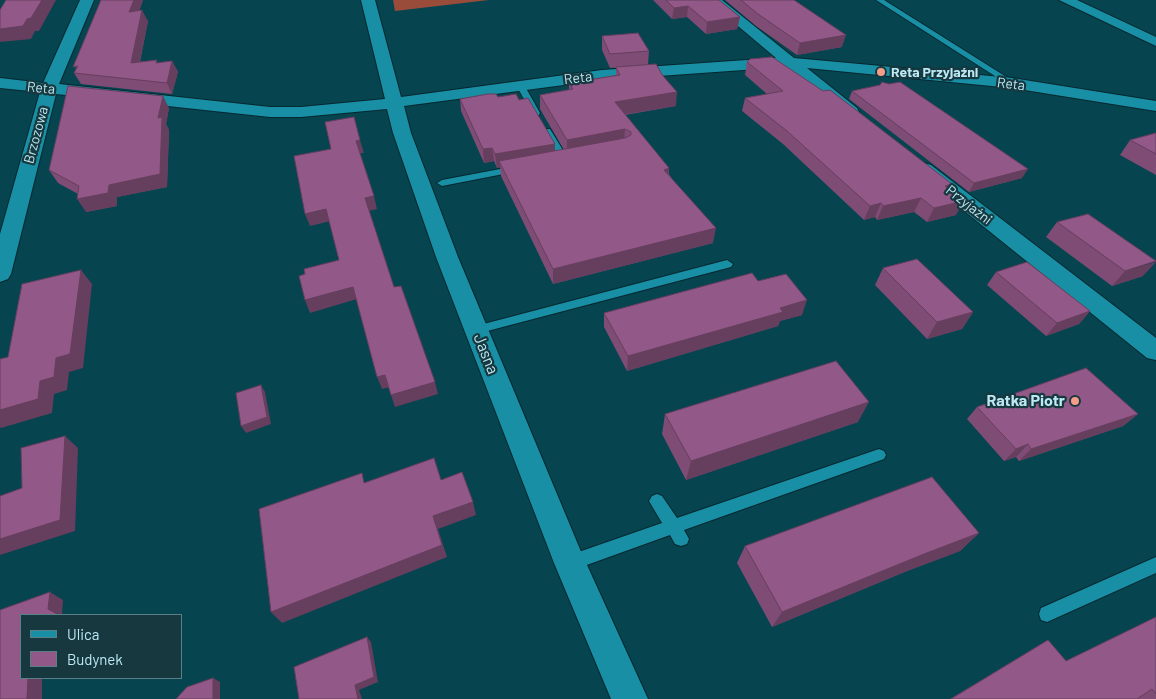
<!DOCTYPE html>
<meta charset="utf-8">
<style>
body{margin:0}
#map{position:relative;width:1156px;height:699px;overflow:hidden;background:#064450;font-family:Barlow,sans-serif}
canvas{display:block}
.legend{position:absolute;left:20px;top:614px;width:162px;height:65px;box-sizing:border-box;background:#17383f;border:1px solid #597f87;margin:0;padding:6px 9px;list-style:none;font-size:15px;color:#bbe9f4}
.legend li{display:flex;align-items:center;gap:10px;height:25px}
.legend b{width:25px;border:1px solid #597f87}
</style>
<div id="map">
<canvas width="1156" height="699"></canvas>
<ul class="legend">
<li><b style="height:6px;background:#188fa4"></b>Ulica</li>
<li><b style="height:14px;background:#925887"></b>Budynek</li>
</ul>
</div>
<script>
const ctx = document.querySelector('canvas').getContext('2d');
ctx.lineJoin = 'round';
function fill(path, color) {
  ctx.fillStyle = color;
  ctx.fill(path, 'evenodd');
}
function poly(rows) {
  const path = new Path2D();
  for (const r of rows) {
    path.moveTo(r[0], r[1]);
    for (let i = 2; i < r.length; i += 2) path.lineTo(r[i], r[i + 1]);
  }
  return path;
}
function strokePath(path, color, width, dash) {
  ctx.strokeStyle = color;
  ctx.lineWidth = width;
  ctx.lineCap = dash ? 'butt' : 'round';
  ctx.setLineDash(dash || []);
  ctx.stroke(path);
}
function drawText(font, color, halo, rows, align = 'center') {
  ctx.font = font + ' Barlow,sans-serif';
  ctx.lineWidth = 4.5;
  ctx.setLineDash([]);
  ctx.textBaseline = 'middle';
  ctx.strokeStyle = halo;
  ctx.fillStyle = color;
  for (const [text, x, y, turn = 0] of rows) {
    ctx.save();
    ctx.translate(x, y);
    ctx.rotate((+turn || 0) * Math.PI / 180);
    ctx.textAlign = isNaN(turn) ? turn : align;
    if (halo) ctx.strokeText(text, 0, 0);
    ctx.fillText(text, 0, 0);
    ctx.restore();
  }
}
fill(poly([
 [393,0,489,0,395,11]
]), '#9a4c3b');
const lane = poly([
 [876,0,884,0,1016,83,1009,85,876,0],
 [517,83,523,83,540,113,539,115,533,115,516,85,517,83],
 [544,129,550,129,569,160,567,162,561,162,543,131,544,129],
 [516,166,521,169,519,171,442,186,437,183,442,180,516,166],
 [727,260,733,264,731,267,476,334,470,330,476,326,727,260],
 [879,449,884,451,886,455,884,459,684,530,689,539,687,544,681,546,675,544,670,535,570,571,564,569,562,563,564,557,570,555,662,523,649,501,652,496,657,494,662,496,677,518,879,449],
 [1156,557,1156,573,1047,622,1041,620,1039,614,1041,608,1156,557]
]);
const street = poly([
 [80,0,94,0,59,84,270,107,301,107,385,99,361,0,375,0,401,97,602,70,776,58,707,0,722,0,794,58,1012,78,1156,101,1156,111,1012,88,807,68,857,108,859,112,857,116,851,117,845,116,786,67,602,80,404,106,411,133,458,257,582,554,648,699,611,699,554,563,436,257,393,133,387,109,301,117,270,117,56,94,11,274,8,279,0,282,0,234,40,92,0,88,0,78,43,83,80,0],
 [1059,0,1077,0,1156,37,1156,46,1059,0],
 [924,163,931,165,1156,338,1156,360,1147,358,917,173,915,169,917,165,924,163]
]);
strokePath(lane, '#06282f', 2);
strokePath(street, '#06282f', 2);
fill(lane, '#188fa4');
fill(street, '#188fa4');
fill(poly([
 [101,0,143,0,139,11,148,21,140,62,158,63,172,61,178,72,172,94,81,84,74,73],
 [653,0,719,0,740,17,737,29,706,34,687,17,672,19],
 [725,0,794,0,842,47,797,55,756,26],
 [602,36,649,51,648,65,610,68,602,50],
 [747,62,952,184,950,190,956,215,927,222,914,212,877,220,875,217,864,220,783,144,742,111,745,98,767,94,745,75],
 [616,67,676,106,625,115,669,168,669,174,713,243,553,284,501,176,500,167,497,168,494,161,484,163,461,111,460,99,498,97,519,100,555,144,555,151,564,150,540,109,540,95,569,90,569,83,616,75],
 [852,91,1022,178,969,192,849,99],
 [169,108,166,124,169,130,167,187,117,197,117,206,86,212,78,194,58,183,49,170],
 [1156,133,1156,175,1120,155,1130,140],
 [1057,222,1143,276,1112,286,1046,237],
 [883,268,973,312,962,329,927,339,875,285],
 [996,272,1090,311,1079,324,1046,336,987,285],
 [758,281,802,315,780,321,778,326,627,371,604,327,604,313],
 [977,407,1138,414,1123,426,1019,461,1016,457,1004,461,967,419],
 [665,414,858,422,686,480,662,434],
 [979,533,960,551,907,571,772,627,737,563,745,546],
 [1156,617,1156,699,950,699,1048,640,1066,661]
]), '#7e4c74');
fill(poly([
 [42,0,56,0,39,31,35,31,31,39,0,42,0,29,27,19],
 [134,0,143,0,135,23,129,12],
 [688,6,687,17,672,19,674,8],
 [142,10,148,21,137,74,131,63],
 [740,17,737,29,706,34,707,22],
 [846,35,842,47,797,55,800,43],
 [172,61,178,72,172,94,167,83],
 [677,92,676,106,614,116,615,102],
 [163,96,169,108,166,124,169,130,167,187,117,197,117,206,86,212,77,199,109,185,158,118],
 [625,129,624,143,567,154,567,140],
 [360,140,364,153,359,153,356,141],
 [555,144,555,157,499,161,500,167,497,168,495,154],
 [492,148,494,161,484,163,483,149],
 [669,168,667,183,664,170],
 [1028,169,1022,178,969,192,974,183],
 [952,184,945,198,945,186],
 [374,196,377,209,369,211,365,198],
 [921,198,914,212,877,220,883,206],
 [964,201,956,215,927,222,934,208],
 [881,203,875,217,864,220,870,206],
 [326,209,331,221,310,226,305,214],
 [716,228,713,243,553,284,553,269],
 [1156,262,1143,276,1112,286,1125,271],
 [81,270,92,284,83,368,69,372,67,390,54,394,52,413,1,428,0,427,0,410,40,381,56,358],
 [353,287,357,299,310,313,305,300],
 [807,300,802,315,780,321,778,326,627,371,628,356,780,308],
 [1090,311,1079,324,1046,336,1057,323],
 [973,312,962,329,927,339,937,322],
 [385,375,390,387,382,389,377,377],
 [435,382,438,394,395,407,391,395],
 [261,385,265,392,271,424,246,433,241,426],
 [869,402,858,422,686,480,691,461],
 [1138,414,1123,426,1019,461,1031,449],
 [65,436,78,448,75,531,0,555,0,539],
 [1028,444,1016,457,1004,461,1016,449],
 [473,502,476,515,438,529,447,557,282,623,271,612,433,516],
 [979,533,960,551,907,571,772,627,782,612,924,554],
 [50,592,63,600,62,615,59,615,48,609],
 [367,637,371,642,378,682,359,690,362,699,358,699,355,685],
 [28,678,42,678,42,699,27,699],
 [213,678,220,682,220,699,213,699]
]), '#663e5e');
const building = poly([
 [6,0,42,0,31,18,27,19,23,26,0,29,0,10,6,0],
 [101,0,134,0,129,12,142,10,131,63,157,60,156,63,172,61,167,83,74,73,78,66,73,67,101,0],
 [666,0,719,0,740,17,707,22,688,6,674,8,666,0],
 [741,0,794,0,846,35,800,43,758,14,741,0],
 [638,33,649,51,610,54,602,36,638,33],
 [772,57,823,91,830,90,952,184,945,186,964,201,934,208,921,198,883,206,881,203,870,206,787,131,745,98,783,91,747,62,750,59,772,57],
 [656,64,663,76,677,92,615,102,669,168,664,170,716,228,553,269,499,161,625,138,631,135,631,132,625,129,567,140,540,95,573,89,569,83,620,75,616,67,656,64],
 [882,82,889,84,900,82,1028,169,974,183,852,91,880,85,882,82],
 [68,86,163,96,158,118,162,117,160,174,109,185,108,193,77,199,79,186,49,170,68,86],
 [488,94,496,94,498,97,516,94,519,100,528,98,555,144,495,154,492,148,483,149,460,99,488,94],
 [354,117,360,140,356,141,374,196,365,198,394,287,401,286,435,382,391,395,385,375,377,377,353,287,305,300,299,276,305,274,304,269,339,260,326,209,305,214,294,156,331,149,325,122,354,117],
 [1156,133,1156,154,1130,140,1156,133],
 [1088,214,1156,261,1125,271,1057,222,1088,214],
 [917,259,973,312,937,322,883,268,917,259],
 [1027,262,1090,311,1057,323,996,272,1027,262],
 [81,270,70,354,56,358,54,377,40,381,38,399,0,410,0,359,8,357,22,284,81,270],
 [752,273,758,281,786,274,807,300,780,308,783,312,628,356,604,313,752,273],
 [836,361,869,402,691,461,665,414,836,361],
 [1086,368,1138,414,1031,449,1028,444,1016,449,977,407,1086,368],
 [261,385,267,417,241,426,236,393,261,385],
 [65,436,60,520,0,539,0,496,22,488,21,448,65,436],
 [434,458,441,480,462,472,473,502,433,516,442,545,271,612,259,509,362,473,364,483,434,458],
 [932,477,979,533,924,554,782,612,745,546,932,477],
 [50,592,48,609,59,615,21,615,21,678,28,678,27,699,0,699,0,610,50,592],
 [1156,617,1156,694,1152,689,1137,699,951,699,1048,640,1066,661,1156,617],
 [367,637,374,677,355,685,358,699,299,699,294,667,367,637],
 [213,678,213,699,176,699,187,687,213,678]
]);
fill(building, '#925887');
strokePath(building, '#663e5e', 1);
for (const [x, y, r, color] of [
 [881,72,5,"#f49e8a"],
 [1075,401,5,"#f49e8a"]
]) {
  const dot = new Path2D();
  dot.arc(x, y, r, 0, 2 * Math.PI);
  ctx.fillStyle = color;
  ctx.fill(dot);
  strokePath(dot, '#17383f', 2);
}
drawText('bold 14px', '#bbe9f4', '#17383f', [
 ["Reta Przyjaźni",891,72]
], 'left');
drawText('14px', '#bbe9f4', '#17383f', [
 ["Reta",578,78,-7],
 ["Reta",1011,84,7],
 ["Reta",41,88,6],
 ["Brzozowa",36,135,-75],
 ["Przyjaźni",969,205,38]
]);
drawText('16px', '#bbe9f4', '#17383f', [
 ["Jasna",486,354,68]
]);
drawText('bold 16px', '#bbe9f4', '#17383f', [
 ["Ratka Piotr",1065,401]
], 'right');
</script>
